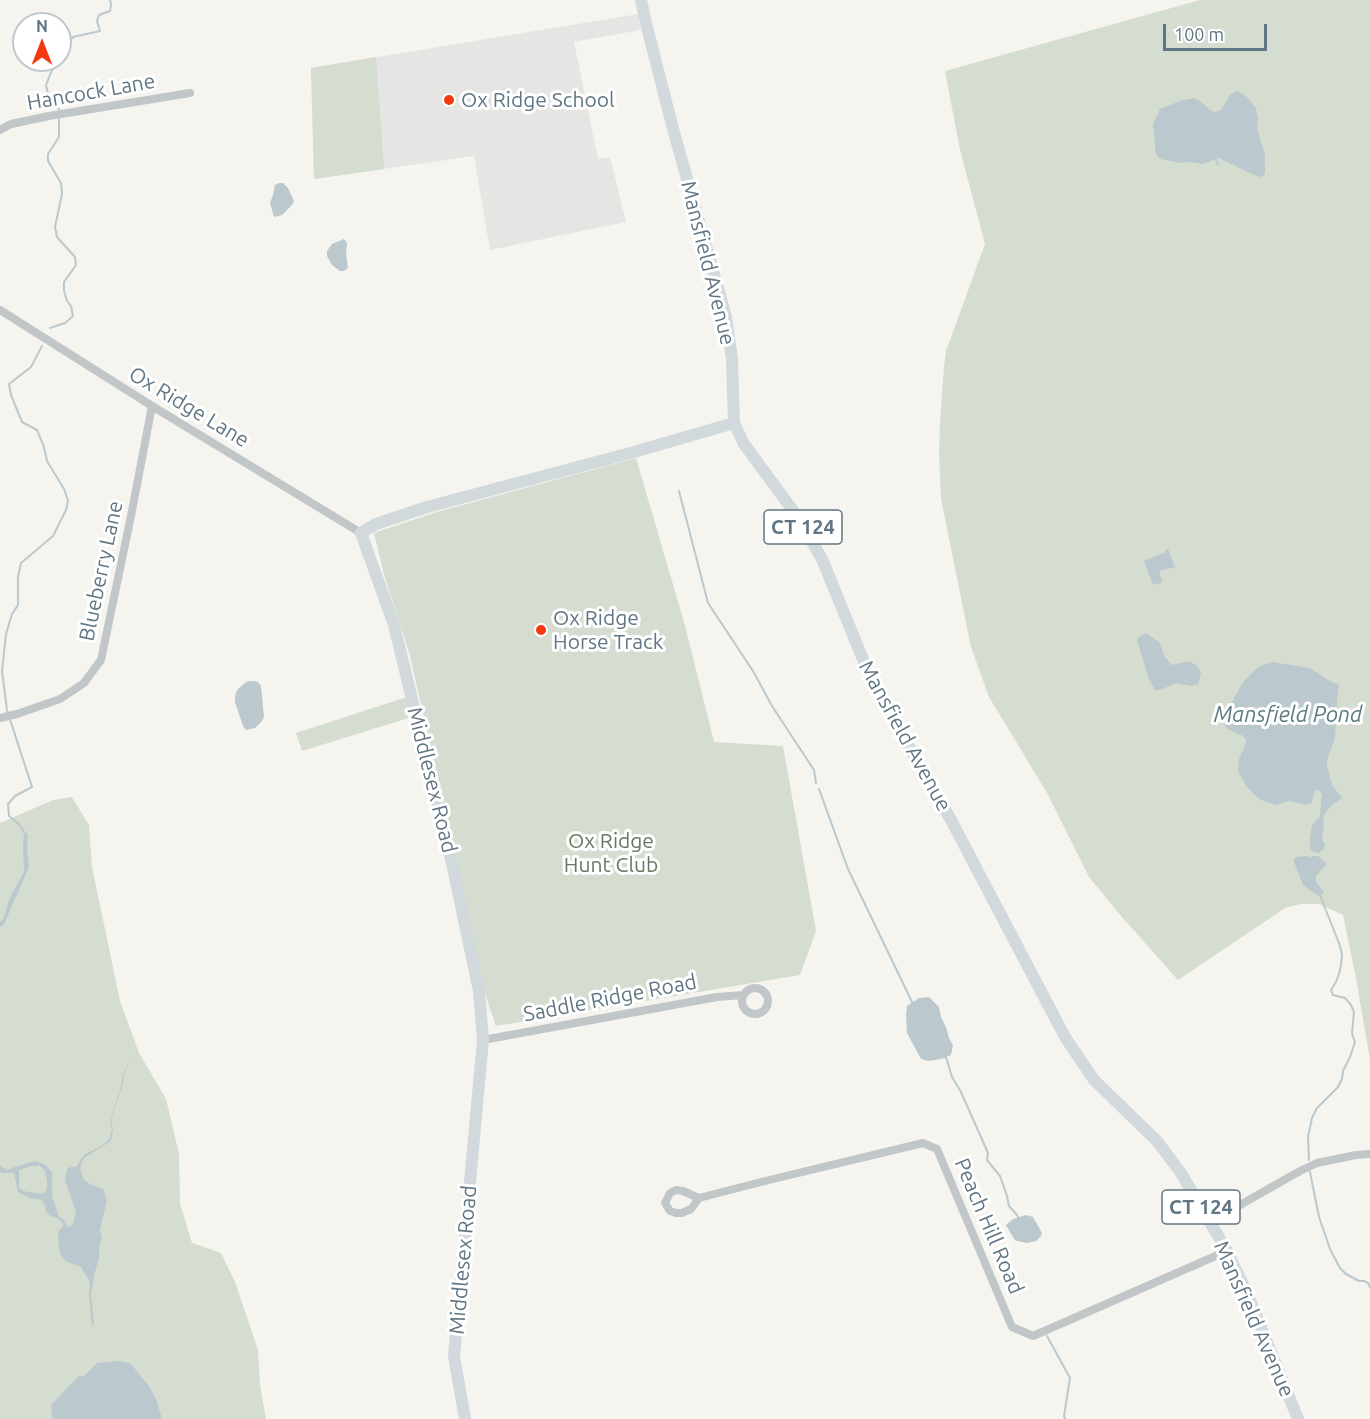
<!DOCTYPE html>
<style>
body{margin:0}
#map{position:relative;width:1370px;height:1419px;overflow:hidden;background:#f5f4ef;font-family:Ubuntu,sans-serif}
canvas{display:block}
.north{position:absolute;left:12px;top:12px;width:60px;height:60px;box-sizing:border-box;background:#fff;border:2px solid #bfc8ce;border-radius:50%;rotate:0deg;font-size:16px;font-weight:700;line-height:24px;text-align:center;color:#607684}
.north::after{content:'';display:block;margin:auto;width:21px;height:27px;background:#f4380f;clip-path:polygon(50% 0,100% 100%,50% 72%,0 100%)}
.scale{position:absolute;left:1163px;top:24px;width:104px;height:27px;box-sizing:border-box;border:3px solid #607684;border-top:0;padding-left:8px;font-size:18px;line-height:21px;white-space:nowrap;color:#607684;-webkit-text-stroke:4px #fff;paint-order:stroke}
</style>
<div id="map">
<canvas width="1370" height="1419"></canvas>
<div class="north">N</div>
<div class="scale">100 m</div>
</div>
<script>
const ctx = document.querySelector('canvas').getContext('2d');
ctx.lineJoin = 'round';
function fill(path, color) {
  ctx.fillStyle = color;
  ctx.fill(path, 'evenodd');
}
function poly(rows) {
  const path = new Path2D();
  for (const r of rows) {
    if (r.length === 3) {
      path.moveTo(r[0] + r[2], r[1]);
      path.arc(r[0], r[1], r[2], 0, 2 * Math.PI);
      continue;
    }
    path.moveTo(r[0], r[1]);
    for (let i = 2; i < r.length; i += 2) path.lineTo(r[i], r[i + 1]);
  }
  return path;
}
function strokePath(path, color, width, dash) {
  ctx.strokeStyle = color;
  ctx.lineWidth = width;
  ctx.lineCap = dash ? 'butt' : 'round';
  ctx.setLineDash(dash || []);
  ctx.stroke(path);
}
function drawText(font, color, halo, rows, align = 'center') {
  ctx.font = font + ' Ubuntu,sans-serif';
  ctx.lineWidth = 6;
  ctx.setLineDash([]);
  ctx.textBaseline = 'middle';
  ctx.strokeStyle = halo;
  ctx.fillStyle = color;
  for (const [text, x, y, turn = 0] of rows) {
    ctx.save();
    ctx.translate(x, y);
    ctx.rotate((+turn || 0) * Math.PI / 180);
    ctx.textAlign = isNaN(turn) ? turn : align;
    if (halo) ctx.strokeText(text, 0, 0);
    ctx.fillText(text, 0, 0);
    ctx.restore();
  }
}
fill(poly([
 [638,14,641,30,574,42,598,159,610,157,626,222,490,250,474,156,314,179,311,68]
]), '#e5e6e3');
fill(poly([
 [1200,0,1370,0,1370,1060,1356,978,1343,915,1319,904,1301,904,1285,908,1178,980,1121,916,1089,877,1047,793,989,697,971,647,941,499,939,454,940,423,944,366,946,351,985,244,960,150,945,71],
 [376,57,384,169,314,179,311,68],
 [636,458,684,622,714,742,783,746,816,931,800,975,496,1026,486,997,460,874,409,652,384,575,374,533,437,512],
 [407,697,412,717,302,751,296,733],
 [72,797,89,825,92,867,120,1001,139,1053,166,1099,179,1154,180,1204,192,1243,221,1253,235,1282,258,1350,260,1385,266,1419,0,1419,0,823,53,800]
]), '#d5dcd0');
fill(poly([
 [1237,91,1247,97,1256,108,1258,119,1257,128,1265,155,1265,172,1264,175,1261,177,1254,175,1219,158,1203,164,1191,162,1181,163,1160,159,1156,155,1153,124,1160,109,1180,101,1194,98,1203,103,1210,110,1215,112,1221,110,1231,94],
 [279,183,283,183,288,188,294,201,292,205,282,215,274,217,270,203,273,195,275,185],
 [344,239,347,243,346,254,348,268,344,271,340,271,332,265,327,256,327,251,332,244],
 [1168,549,1175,567,1159,571,1163,582,1153,585,1144,561,1166,552,1165,550],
 [1146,633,1159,642,1162,648,1164,656,1172,665,1185,662,1191,662,1197,666,1201,673,1198,684,1191,686,1176,683,1160,690,1155,690,1149,679,1137,640,1139,637],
 [1272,662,1310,668,1328,680,1339,685,1337,700,1335,738,1327,760,1327,765,1332,785,1342,798,1331,806,1325,813,1323,820,1324,827,1322,841,1325,844,1324,849,1319,853,1313,852,1310,848,1310,838,1312,826,1316,820,1319,819,1320,815,1322,795,1319,790,1314,791,1312,803,1306,805,1290,801,1275,805,1259,799,1247,787,1238,771,1239,759,1246,743,1246,739,1243,736,1226,728,1224,723,1229,707,1242,684,1249,676,1258,667],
 [249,681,254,681,258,682,261,686,264,717,262,721,255,728,246,730,243,726,235,702,235,697,236,693,238,689,245,683],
 [28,833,27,849,29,867,4,924,0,927,0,922,4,918,10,897,24,872,23,843,24,835],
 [1307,856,1310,858,1312,856,1318,856,1327,864,1316,876,1316,882,1324,892,1318,896,1303,885,1294,862,1294,858,1297,857],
 [929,997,939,1007,941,1017,946,1027,949,1038,953,1045,951,1055,941,1059,928,1061,921,1059,907,1033,906,1015,907,1006,919,998],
 [131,1059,124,1075,122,1086,111,1119,113,1130,111,1141,84,1158,80,1168,84,1180,90,1184,103,1189,107,1200,100,1230,102,1238,99,1247,99,1259,94,1275,91,1295,94,1324,93,1326,92,1325,89,1294,90,1282,81,1267,67,1262,63,1259,59,1250,58,1234,59,1230,63,1227,63,1224,58,1219,49,1215,46,1211,44,1203,41,1200,30,1198,18,1192,14,1173,2,1173,0,1172,0,1166,5,1169,8,1170,12,1168,35,1161,44,1164,51,1171,52,1174,52,1197,56,1207,58,1216,64,1220,67,1226,70,1227,73,1224,76,1212,65,1180,67,1169,71,1167,76,1167,84,1155,103,1145,109,1139,112,1131,110,1120,121,1086,123,1074],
 [31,1166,40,1166,45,1171,47,1181,47,1187,46,1191,42,1194,23,1191,19,1187,19,1170],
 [1026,1215,1033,1217,1042,1233,1041,1236,1036,1241,1027,1243,1017,1241,1014,1239,1006,1225,1013,1219],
 [118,1361,130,1363,149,1386,156,1399,162,1419,52,1419,51,1405,79,1376,84,1376,97,1363]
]), '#bbc8cd');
strokePath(poly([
 [60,51,73,37,100,31,97,21,99,15,110,11,111,4,110,0],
 [56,60,46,85,48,94,59,109],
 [1214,157,1218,164],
 [50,328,65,323,73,316,71,306,67,301,64,291,64,282,76,265,75,257,57,237,55,227,62,194,61,183,48,161,48,154,59,137,59,119],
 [679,491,708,603,753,671,772,706,814,770,816,783],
 [819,789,848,869,913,1004],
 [26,835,19,824,9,816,8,804,15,796,32,787,7,710,2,671,6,634,12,614,18,605,18,577,21,563,53,536,66,510,68,500,64,489,47,461,44,447,37,430,22,422,11,395,9,384,31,367,42,346],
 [944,1054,947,1060,952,1077,961,1092,988,1153,987,1160,1000,1176,1007,1196,1009,1206,1017,1215,1019,1219],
 [1309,1160,1308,1137,1312,1118,1317,1108,1338,1087,1342,1079,1343,1071,1350,1057,1355,1042,1352,1034,1354,1012,1351,1005,1345,998,1333,995,1331,990,1336,982,1339,974,1341,965,1342,954,1339,943,1319,893],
 [1310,1172,1319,1217,1330,1249,1340,1268,1346,1274,1359,1281,1364,1281,1368,1283,1370,1287],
 [1047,1336,1070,1378,1064,1416,1065,1419]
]), '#bbc8cd', 2);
strokePath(poly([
 [0,130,11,124,49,116,190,93],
 [0,310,152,406,361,533],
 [0,718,17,714,60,699,84,683,101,660,131,516,152,406],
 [755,1001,13],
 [483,1040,717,997,743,995],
 [699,1198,683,1191,676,1190,670,1193,665,1203,670,1211,676,1213,682,1213,691,1209,699,1198,765,1181,923,1143,937,1149,1012,1327,1033,1336,1227,1251],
 [1210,1222,1300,1171,1317,1163,1356,1155,1370,1154]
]), '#c1c6c9', 8);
strokePath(poly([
 [465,1419,454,1356,483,1040,479,991,453,868,394,625,361,533,376,524,427,507,634,452,734,423]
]), '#d2d9dc', 12);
strokePath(poly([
 [641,0,646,23,673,129,726,317,732,359,734,423,744,444,797,516,822,559,873,684,951,820,1065,1037,1094,1080,1157,1141,1181,1173,1227,1251,1247,1293,1298,1419]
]), '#d2d9dc', 12);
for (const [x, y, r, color] of [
 [449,100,6,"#f4380f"],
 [541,630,6,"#f4380f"]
]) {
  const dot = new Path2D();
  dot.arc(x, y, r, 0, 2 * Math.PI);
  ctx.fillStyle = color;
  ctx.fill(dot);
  strokePath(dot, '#fff', 2);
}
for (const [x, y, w] of [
 [803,527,78],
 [1201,1207,78]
]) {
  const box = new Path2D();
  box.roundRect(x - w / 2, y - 17, w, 34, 4.5);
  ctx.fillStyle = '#fff';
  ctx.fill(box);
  strokePath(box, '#607684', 1.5);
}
drawText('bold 20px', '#607684', null, [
 ["CT 124",803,527],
 ["CT 124",1201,1207]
]);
drawText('21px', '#607684', '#fff', [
 ["Hancock Lane",91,92,-10],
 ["Mansfield Avenue",708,263,76],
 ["Ox Ridge Lane",189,407,31],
 ["Blueberry Lane",101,571,-78],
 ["Mansfield Avenue",905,736,61],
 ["Middlesex Road",432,780,76],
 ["Saddle Ridge Road",610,998,-11],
 ["Peach Hill Road",989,1226,67],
 ["Middlesex Road",463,1260,-85],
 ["Mansfield Avenue",1254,1319,66]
]);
drawText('21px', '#607684', '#fff', [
 ["Ox Ridge School",461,100],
 ["Ox Ridge",553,618],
 ["Horse Track",553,642]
], 'left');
drawText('21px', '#667a60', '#fff', [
 ["Ox Ridge",611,841],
 ["Hunt Club",611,865]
]);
drawText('italic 22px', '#5b7a82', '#fff', [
 ["Mansfield Pond",1288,715]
]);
</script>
